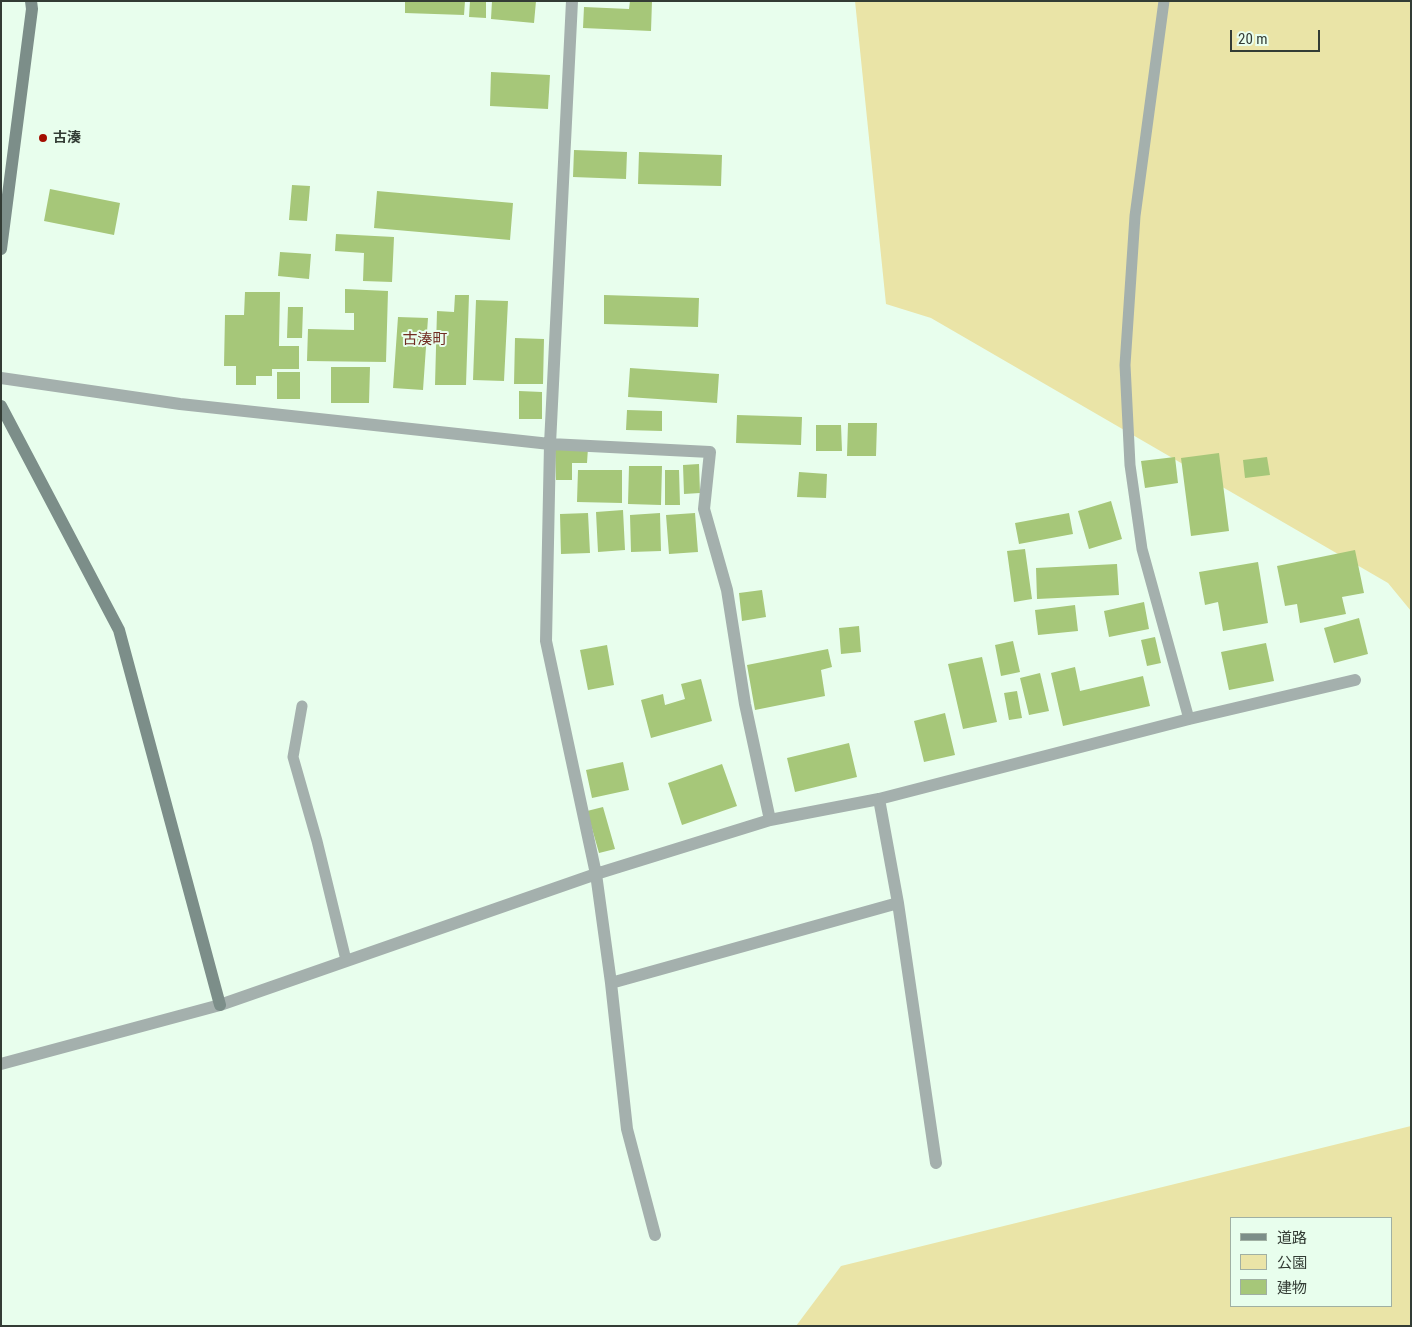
<!DOCTYPE html>
<meta charset="utf-8">
<style>
body{margin:0}
#map{position:relative;width:1412px;height:1327px;overflow:hidden;background:#e8feed;font-family:"Roboto Condensed","Noto Sans JP",sans-serif}
canvas{display:block}
.frame{position:absolute;inset:0;border:2px solid #333c35;pointer-events:none}
.legend{position:absolute;left:1230px;top:1217px;width:162px;height:90px;box-sizing:border-box;background:#e8feed;border:1px solid #a0b0a3;margin:0;padding:6px 9px;list-style:none;font-size:15px;color:#333c35}
.legend li{display:flex;align-items:center;gap:10px;height:25px}
.legend b{width:25px;border:1px solid #a0b0a3}
.scale{position:absolute;left:1230px;top:30px;width:90px;height:22px;box-sizing:border-box;border:2px solid #333c35;border-top:0;padding-left:6px;font-size:15px;line-height:18px;white-space:nowrap;color:#333c35;-webkit-text-stroke:4px #e8feed;paint-order:stroke}
</style>
<div id="map">
<canvas width="1412" height="1327"></canvas>
<div class="frame"></div>
<ul class="legend">
<li><b style="height:6px;background:#7c8e89"></b>道路</li>
<li><b style="height:14px;background:#eae4a7"></b>公園</li>
<li><b style="height:14px;background:#a6c779"></b>建物</li>
</ul>
<div class="scale">20 m</div>
</div>
<script>
const ctx = document.querySelector('canvas').getContext('2d');
ctx.lineJoin = 'round';
function fill(path, color) {
  ctx.fillStyle = color;
  ctx.fill(path, 'evenodd');
}
function poly(rows) {
  const path = new Path2D();
  for (const r of rows) {
    path.moveTo(r[0], r[1]);
    for (let i = 2; i < r.length; i += 2) path.lineTo(r[i], r[i + 1]);
  }
  return path;
}
function strokePath(path, color, width, dash) {
  ctx.strokeStyle = color;
  ctx.lineWidth = width;
  ctx.lineCap = dash ? 'butt' : 'round';
  ctx.setLineDash(dash || []);
  ctx.stroke(path);
}
function drawText(font, color, halo, rows, align = 'center') {
  ctx.font = font + ' "Roboto Condensed","Noto Sans JP",sans-serif';
  ctx.lineWidth = 4;
  ctx.setLineDash([]);
  ctx.textBaseline = 'middle';
  ctx.strokeStyle = halo;
  ctx.fillStyle = color;
  for (const [text, x, y, turn = 0] of rows) {
    ctx.save();
    ctx.translate(x, y);
    ctx.rotate((+turn || 0) * Math.PI / 180);
    ctx.textAlign = isNaN(turn) ? turn : align;
    if (halo) ctx.strokeText(text, 0, 0);
    ctx.fillText(text, 0, 0);
    ctx.restore();
  }
}
fill(poly([
 [855,1,1411,1,1411,611,1388,583,931,318,886,304],
 [1411,1126,1411,1326,796,1326,841,1266],
 [1231,1218,1391,1218,1391,1306,1231,1306]
]), '#eae4a7');
fill(poly([
 [405,1,465,1,464,15,405,13],
 [470,1,486,1,486,18,469,17],
 [492,1,536,1,534,23,491,19],
 [630,1,652,1,651,31,583,28,584,7,629,9],
 [491,72,550,75,548,109,490,106],
 [574,150,627,152,626,179,573,177],
 [639,152,722,155,721,186,638,184],
 [292,185,310,186,307,221,289,220],
 [50,189,120,203,114,235,44,221],
 [377,191,513,203,510,240,374,228],
 [336,234,394,237,392,282,363,281,364,253,335,251],
 [280,252,311,254,309,279,278,276],
 [345,289,388,291,386,362,307,361,308,329,354,330,354,313,345,313],
 [245,292,280,292,279,346,299,346,299,369,272,369,272,376,256,376,256,385,236,385,236,366,224,366,225,315,244,315],
 [455,295,469,295,466,385,435,385,437,311,454,312],
 [604,295,699,298,698,327,604,324],
 [476,300,508,301,504,381,473,380],
 [288,307,303,307,302,338,287,338],
 [398,317,428,318,423,390,393,388],
 [515,338,544,339,543,384,514,384],
 [331,367,370,367,369,403,331,403],
 [630,368,719,374,717,403,628,397],
 [277,372,300,372,300,399,277,399],
 [519,391,542,392,542,419,519,419],
 [627,410,662,411,662,431,626,430],
 [737,415,802,417,801,445,736,443],
 [848,423,877,423,876,456,847,456],
 [816,425,841,425,842,451,816,451],
 [555,448,588,448,587,463,572,463,572,480,556,480],
 [1219,453,1229,531,1191,536,1181,458],
 [1175,457,1178,483,1145,488,1141,461],
 [1267,457,1270,475,1245,478,1243,460],
 [699,464,700,493,684,494,683,465],
 [629,466,662,466,661,505,628,504],
 [578,470,622,470,622,503,577,502],
 [665,470,679,470,680,505,665,505],
 [799,472,827,474,826,498,797,497],
 [1111,501,1122,539,1089,549,1078,511],
 [623,510,625,550,598,552,596,512],
 [588,513,590,553,561,554,560,514],
 [660,513,661,551,631,552,630,515],
 [695,513,698,552,669,554,666,515],
 [1069,513,1073,534,1019,544,1015,523],
 [1025,549,1032,599,1014,602,1007,551],
 [1355,550,1364,593,1342,597,1346,614,1300,623,1297,604,1285,606,1277,566],
 [1258,562,1268,623,1223,631,1218,602,1205,605,1199,572],
 [1117,564,1119,595,1037,599,1036,568],
 [762,590,766,617,742,621,739,593],
 [1144,602,1149,629,1109,637,1104,611],
 [1075,605,1078,631,1038,635,1035,610],
 [1359,618,1368,654,1334,663,1324,628],
 [859,626,861,652,841,654,839,628],
 [1155,637,1161,663,1147,666,1141,640],
 [1013,641,1020,672,1001,676,995,645],
 [1266,643,1274,681,1229,690,1221,652],
 [607,645,614,685,588,690,580,650],
 [828,649,832,667,821,670,825,696,755,710,747,665],
 [982,657,997,722,963,729,948,664],
 [1075,667,1080,691,1143,676,1150,706,1063,726,1051,673],
 [1040,673,1049,711,1029,715,1020,678],
 [701,679,712,721,651,738,641,700,663,694,665,705,685,699,681,684],
 [1017,691,1022,718,1009,720,1004,693],
 [945,713,955,755,924,762,914,721],
 [849,743,857,777,795,792,787,758],
 [623,762,629,790,592,798,586,770],
 [722,764,737,806,682,825,668,783],
 [603,807,615,849,599,853,587,811]
]), '#a6c779');
strokePath(poly([
 [1164,1,1135,216,1125,365,1130,465,1142,549,1189,719],
 [302,706,293,757,317,841,346,960]
]), '#a4b0ad', 11);
strokePath(poly([
 [1,378,180,404,550,444,572,1],
 [879,799,898,903,936,1163],
 [611,983,898,903],
 [1,1064,220,1005,596,874,770,820,879,799,1189,719,1355,680],
 [655,1235,627,1129,611,983,596,874,546,641,550,444,710,452,704,509,727,590,745,704,770,820]
]), '#a4b0ad', 12);
strokePath(poly([
 [1,249,32,9,31,1],
 [1,406,119,630,220,1005]
]), '#7c8e89', 12);
for (const [x, y, r, color] of [
 [43,138,5,"#a30d00"]
]) {
  const dot = new Path2D();
  dot.arc(x, y, r, 0, 2 * Math.PI);
  ctx.fillStyle = color;
  ctx.fill(dot);
  strokePath(dot, '#e8feed', 2);
}
drawText('bold 14px', '#333c35', '#e8feed', [
 ["古湊",53,138]
], 'left');
drawText('15px', '#712c22', '#e8feed', [
 ["古湊町",425,340]
]);
</script>
